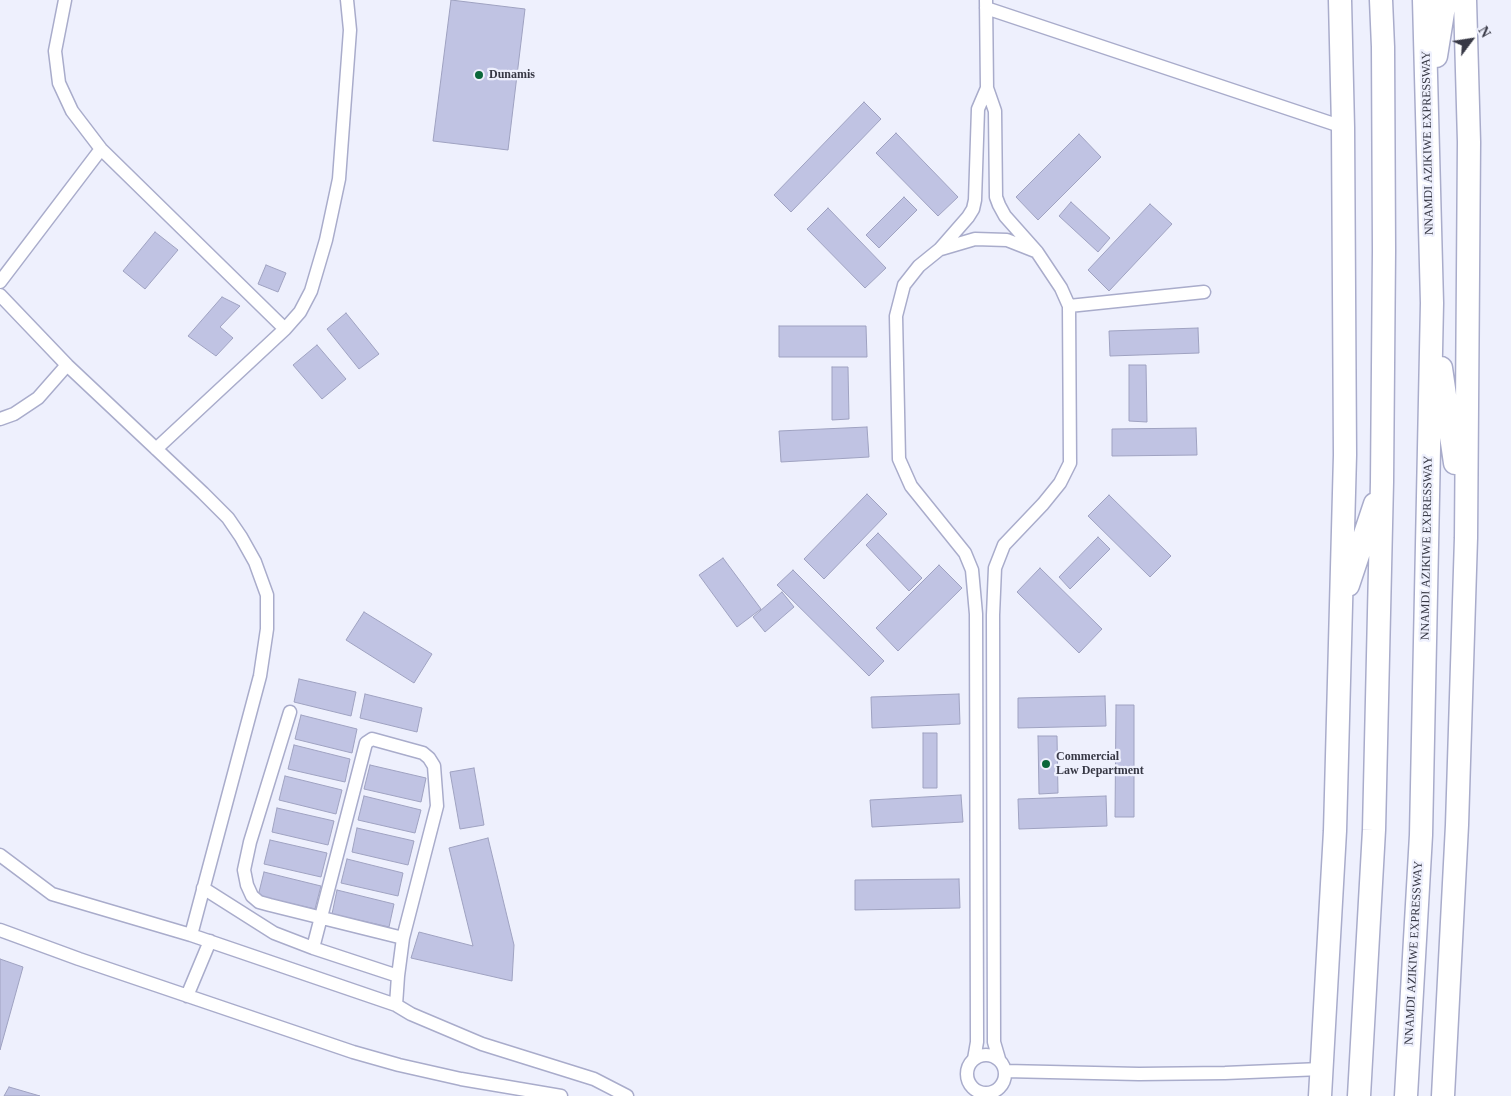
<!DOCTYPE html>
<style>
body{margin:0}
#map{position:relative;width:1511px;height:1096px;overflow:hidden;background:#eef0fd;font-family:Georgia,serif}
canvas{display:block}
.north{position:absolute;left:1446px;top:15px;width:50px;height:50px;-webkit-text-stroke:4px #eef0fd;paint-order:stroke;rotate:59deg;font-size:14px;font-weight:700;line-height:20px;text-align:center;color:#373845}
.north::after{content:'';display:block;margin:auto;width:18px;height:22px;background:#373845;clip-path:polygon(50% 0,100% 100%,50% 72%,0 100%)}
</style>
<div id="map">
<canvas width="1511" height="1096"></canvas>
<div class="north">N</div>
</div>
<script>
const ctx = document.querySelector('canvas').getContext('2d');
ctx.lineJoin = 'round';
function fill(path, color) {
  ctx.fillStyle = color;
  ctx.fill(path, 'evenodd');
}
function poly(rows) {
  const path = new Path2D();
  for (const r of rows) {
    if (r.length === 3) {
      path.moveTo(r[0] + r[2], r[1]);
      path.arc(r[0], r[1], r[2], 0, 2 * Math.PI);
      continue;
    }
    path.moveTo(r[0], r[1]);
    for (let i = 2; i < r.length; i += 2) path.lineTo(r[i], r[i + 1]);
  }
  return path;
}
function strokePath(path, color, width, dash) {
  ctx.strokeStyle = color;
  ctx.lineWidth = width;
  ctx.lineCap = dash ? 'butt' : 'round';
  ctx.setLineDash(dash || []);
  ctx.stroke(path);
}
function drawText(font, color, halo, rows, align = 'center') {
  ctx.font = font + ' Georgia,serif';
  ctx.lineWidth = 4.5;
  ctx.setLineDash([]);
  ctx.textBaseline = 'middle';
  ctx.strokeStyle = halo;
  ctx.fillStyle = color;
  for (const [text, x, y, turn = 0] of rows) {
    ctx.save();
    ctx.translate(x, y);
    ctx.rotate((+turn || 0) * Math.PI / 180);
    ctx.textAlign = isNaN(turn) ? turn : align;
    if (halo) ctx.strokeText(text, 0, 0);
    ctx.fillText(text, 0, 0);
    ctx.restore();
  }
}
const building = poly([
 [451,0,525,9,508,150,433,141,451,0],
 [864,102,881,119,791,212,774,195,864,102],
 [896,133,958,197,938,216,876,153,896,133],
 [1079,134,1101,157,1038,220,1016,197,1079,134],
 [904,197,917,210,879,248,866,235,904,197],
 [1071,202,1110,238,1098,252,1059,216,1071,202],
 [1150,204,1172,224,1109,291,1088,270,1150,204],
 [828,208,886,268,865,288,807,229,828,208],
 [155,232,178,250,145,289,123,271,155,232],
 [266,265,286,273,278,292,258,284,266,265],
 [222,297,240,306,220,327,233,338,216,356,188,336,222,297],
 [346,313,379,354,359,369,327,329,346,313],
 [779,326,866,326,867,357,779,357,779,326],
 [1198,328,1199,353,1110,356,1109,331,1198,328],
 [317,345,346,379,322,399,293,365,317,345],
 [1129,365,1146,365,1147,422,1129,421,1129,365],
 [832,367,848,367,849,419,832,420,832,367],
 [867,427,869,457,781,462,779,431,867,427],
 [1196,428,1197,455,1112,456,1112,429,1196,428],
 [867,494,887,514,824,579,804,559,867,494],
 [1109,495,1171,556,1150,577,1088,516,1109,495],
 [878,533,922,578,909,591,866,545,878,533],
 [1098,537,1110,549,1070,589,1059,577,1098,537],
 [723,558,761,609,737,627,699,575,723,558],
 [939,565,962,588,898,651,876,628,939,565],
 [1040,568,1102,629,1079,653,1017,592,1040,568],
 [793,570,884,661,869,676,777,585,793,570],
 [782,592,794,607,765,632,753,617,782,592],
 [364,612,432,654,414,683,346,640,364,612],
 [299,679,356,692,351,716,294,702,299,679],
 [365,694,422,708,417,732,360,718,365,694],
 [959,694,960,724,872,728,871,697,959,694],
 [1105,696,1106,726,1018,728,1018,698,1105,696],
 [1116,705,1134,705,1134,817,1115,817,1116,705],
 [301,715,357,729,352,753,295,739,301,715],
 [923,733,937,733,937,788,923,788,923,733],
 [1038,736,1057,736,1058,793,1039,794,1038,736],
 [294,745,350,759,345,782,288,769,294,745],
 [370,765,426,778,421,802,364,789,370,765],
 [474,768,484,825,460,829,450,772,474,768],
 [285,776,342,790,336,814,279,800,285,776],
 [961,795,963,822,872,827,870,800,961,795],
 [364,796,421,810,415,833,358,820,364,796],
 [1106,796,1107,826,1019,829,1018,799,1106,796],
 [277,808,334,821,328,845,272,832,277,808],
 [357,828,414,841,408,865,352,852,357,828],
 [488,838,514,945,512,981,411,958,419,932,473,946,449,848,488,838],
 [270,840,327,853,321,877,264,864,270,840],
 [347,859,403,873,398,896,341,883,347,859],
 [264,872,321,886,315,909,258,896,264,872],
 [959,879,960,908,855,910,855,880,959,879],
 [337,890,394,904,389,927,332,914,337,890],
 [0,959,23,967,0,1050,0,959],
 [9,1087,40,1096,4,1096,9,1087]
]);
fill(building, '#c0c3e3');
strokePath(building, '#9fa2c1', 1);
const street = poly([
 [65,0,55,51,59,83,72,111,101,149,285,329],
 [986,0,987,88,995,111,996,197,999,205,1005,216,1037,252,1061,288,1069,306,1070,463,1060,483,1043,504,1004,545,995,568,993,615,994,1042,999,1059],
 [986,8,1343,127],
 [941,249,975,239,1007,240,1035,251],
 [0,282,101,149],
 [0,295,67,365,38,398,14,414,0,419],
 [1069,306,1204,292],
 [67,365,203,493,228,518,241,537,255,562,267,595,267,629,260,676,191,935],
 [156,449,285,329,300,312,311,291,326,240,339,179,350,30,347,0],
 [290,712,250,842,244,870,247,885,252,896,259,902,270,905,403,938],
 [0,855,52,894,191,935,396,1005,411,1014,482,1044,594,1079,627,1096],
 [203,888,274,933,313,948,398,976],
 [0,930,79,959,353,1052,399,1065,461,1079,561,1096],
 [313,948,366,743,372,739,423,753,429,758,434,766,437,806,403,938,398,976,396,1005],
 [187,996,210,941],
 [986,1074,19],
 [974,1059,977,1042,976,614,972,570,965,553,911,486,899,459,896,316,904,285,919,266,940,249,968,217,973,209,975,200,978,109,987,88],
 [1005,1071,1139,1074,1225,1073,1321,1069]
]);
const highway = poly([
 [1436,56,1445,0],
 [1441,368,1455,463],
 [1348,585,1375,504],
 [1320,1096,1335,831,1345,455,1343,127,1340,0],
 [1359,1096,1374,830,1382,482,1384,251,1383,47,1381,0],
 [1406,1096,1421,835,1432,303,1424,0],
 [1443,1096,1457,825,1466,538,1469,142,1465,0]
]);
strokePath(street, '#a9accb', 15);
strokePath(highway, '#a9accb', 25);
strokePath(street, '#fff', 12);
strokePath(highway, '#fff', 22);
for (const [x, y, r, color] of [
 [479,75,5,"#0a673a"],
 [1046,764,5,"#0a673a"]
]) {
  const dot = new Path2D();
  dot.arc(x, y, r, 0, 2 * Math.PI);
  ctx.fillStyle = color;
  ctx.fill(dot);
  strokePath(dot, '#eef0fd', 2);
}
drawText('bold 12px', '#373845', '#eef0fd', [
 ["Dunamis",489,75],
 ["Commercial",1056,757],
 ["Law Department",1056,771]
], 'left');
drawText('12px', '#373845', '#eef0fd', [
 ["NNAMDI AZIKIWE EXPRESSWAY",1428,143,-91],
 ["NNAMDI AZIKIWE EXPRESSWAY",1427,548,-89],
 ["NNAMDI AZIKIWE EXPRESSWAY",1414,953,-87]
]);
</script>
